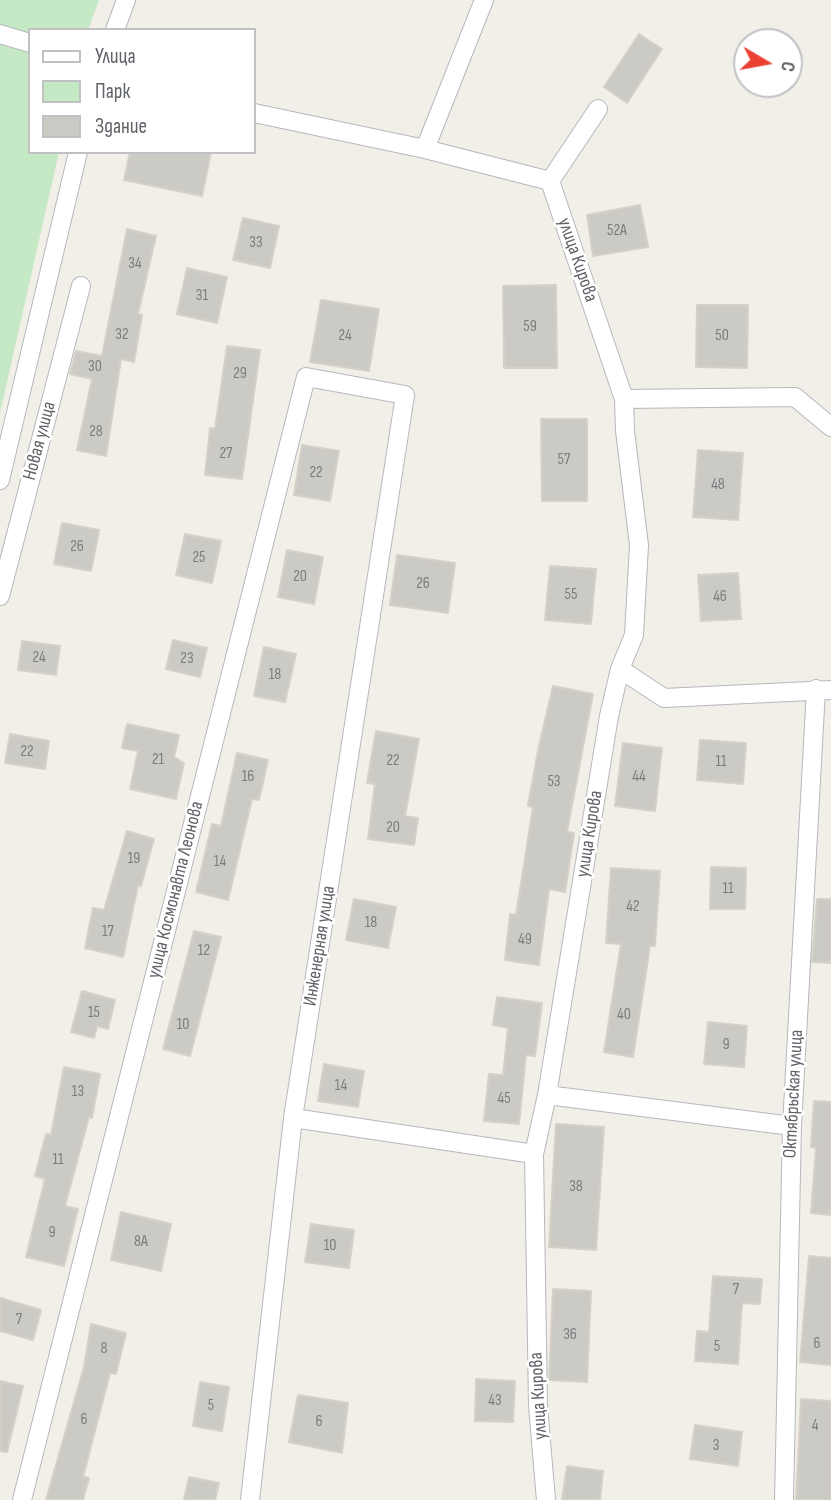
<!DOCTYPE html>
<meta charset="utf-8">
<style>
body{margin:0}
#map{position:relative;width:831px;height:1500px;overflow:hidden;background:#f1efe8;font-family:"Sofia Sans Condensed",sans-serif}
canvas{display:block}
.legend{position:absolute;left:28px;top:28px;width:228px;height:126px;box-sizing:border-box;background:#fff;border:2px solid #bfc1c3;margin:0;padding:9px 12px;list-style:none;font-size:21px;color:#5f6368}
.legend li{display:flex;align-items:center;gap:14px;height:35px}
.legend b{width:35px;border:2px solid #bfc1c3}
.north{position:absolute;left:733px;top:28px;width:70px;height:70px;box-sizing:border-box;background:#fff;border:2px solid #bfc1c3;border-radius:50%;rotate:100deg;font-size:19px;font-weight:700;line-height:28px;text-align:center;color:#5f6368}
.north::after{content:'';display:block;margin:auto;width:24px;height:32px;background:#ea4335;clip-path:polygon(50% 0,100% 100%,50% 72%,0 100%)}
</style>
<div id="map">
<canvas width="831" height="1500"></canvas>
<ul class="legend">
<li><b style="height:9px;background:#fff"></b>Улица</li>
<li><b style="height:19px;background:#c5e8c5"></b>Парк</li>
<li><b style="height:19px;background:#cccac5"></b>Здание</li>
</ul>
<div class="north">С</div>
</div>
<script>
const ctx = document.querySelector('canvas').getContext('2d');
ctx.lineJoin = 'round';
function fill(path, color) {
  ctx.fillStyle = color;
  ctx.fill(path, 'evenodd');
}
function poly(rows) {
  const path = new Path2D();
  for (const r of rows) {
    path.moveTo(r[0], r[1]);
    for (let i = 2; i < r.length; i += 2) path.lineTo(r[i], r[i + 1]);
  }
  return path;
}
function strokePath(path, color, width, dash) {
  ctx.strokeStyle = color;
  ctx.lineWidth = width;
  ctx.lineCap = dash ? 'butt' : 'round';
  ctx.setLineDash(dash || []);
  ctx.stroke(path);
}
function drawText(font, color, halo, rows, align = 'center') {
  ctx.font = font + ' "Sofia Sans Condensed",sans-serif';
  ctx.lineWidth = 5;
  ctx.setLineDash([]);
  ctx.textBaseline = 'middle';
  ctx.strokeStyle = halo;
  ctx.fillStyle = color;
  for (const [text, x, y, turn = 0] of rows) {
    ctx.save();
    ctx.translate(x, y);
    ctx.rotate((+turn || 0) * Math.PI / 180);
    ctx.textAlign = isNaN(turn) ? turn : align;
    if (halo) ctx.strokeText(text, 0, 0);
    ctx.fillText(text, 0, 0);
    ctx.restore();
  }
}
fill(poly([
 [0,0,99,0,88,30,30,30,30,152,59,152,0,413]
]), '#c5e8c5');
const building = poly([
 [639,34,662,49,627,103,604,87,639,34],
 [130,152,211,152,202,196,124,180,130,152],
 [640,205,648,247,593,256,587,215,640,205],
 [243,218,279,226,270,268,233,260,243,218],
 [127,229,156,236,138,314,142,315,134,362,121,359,106,456,77,450,92,379,70,374,76,351,102,356,127,229],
 [187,268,227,277,217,323,177,314,187,268],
 [556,285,557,368,504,368,503,286,556,285],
 [321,300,379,309,369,371,310,362,321,300],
 [697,305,748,305,747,368,696,367,697,305],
 [227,346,260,350,242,479,205,475,210,428,215,429,227,346],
 [541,419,587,419,587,501,542,501,541,419],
 [302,445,339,451,330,501,294,495,302,445],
 [698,450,743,453,738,520,693,517,698,450],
 [62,523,99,530,91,571,54,564,62,523],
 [185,534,221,541,212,583,176,575,185,534],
 [287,550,323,557,314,604,278,597,287,550],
 [397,555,455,563,448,613,390,605,397,555],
 [550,566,596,569,591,624,545,620,550,566],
 [738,573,741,619,701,621,698,575,738,573],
 [173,640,207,648,200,677,166,669,173,640],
 [22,641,60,646,56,675,18,670,22,641],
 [264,647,296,654,285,702,254,696,264,647],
 [553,686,593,694,567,832,574,833,565,892,549,889,539,965,505,960,510,914,516,915,533,807,528,806,538,750,553,686],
 [127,724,179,735,174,757,184,763,176,799,130,789,138,751,122,748,127,724],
 [376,731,419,739,405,816,418,818,414,845,368,839,375,784,367,783,376,731],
 [10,734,49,741,45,769,5,763,10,734],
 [700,740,746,743,743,784,697,780,700,740],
 [623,743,662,748,655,811,615,806,623,743],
 [237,753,268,760,259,800,252,799,228,900,196,892,212,824,221,826,237,753],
 [127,831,154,839,141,886,138,885,123,957,85,948,93,908,104,910,127,831],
 [711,867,746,868,745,909,710,909,711,867],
 [611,868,660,871,655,946,650,946,633,1057,604,1052,621,944,606,943,611,868],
 [354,899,396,907,388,948,346,940,354,899],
 [817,899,831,899,831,963,812,962,817,899],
 [194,931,221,937,190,1056,163,1049,194,931],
 [82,991,115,1000,108,1029,97,1026,94,1038,71,1032,82,991],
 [497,997,542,1003,535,1056,526,1055,519,1124,484,1121,489,1074,503,1075,508,1028,493,1025,497,997],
 [708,1022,747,1026,744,1067,704,1064,708,1022],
 [324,1064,364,1071,358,1107,318,1101,324,1064],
 [64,1067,100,1074,92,1118,89,1117,65,1206,78,1209,64,1266,26,1257,45,1179,35,1176,46,1134,51,1135,64,1067],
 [814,1101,831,1102,831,1215,811,1213,816,1148,811,1147,814,1101],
 [556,1124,604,1127,596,1250,549,1247,556,1124],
 [121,1212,171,1224,161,1271,111,1260,121,1212],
 [311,1224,354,1230,349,1268,305,1262,311,1224],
 [809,1256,831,1258,831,1365,800,1362,809,1256],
 [713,1276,762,1279,760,1304,742,1303,738,1364,695,1361,697,1331,709,1332,713,1276],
 [553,1289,591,1291,587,1382,549,1380,553,1289],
 [0,1298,41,1310,33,1340,0,1331,0,1298],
 [91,1324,126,1333,116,1374,110,1373,83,1477,89,1478,83,1500,46,1500,84,1367,91,1324],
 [476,1379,515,1381,513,1422,475,1421,476,1379],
 [0,1381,23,1386,7,1452,0,1451,0,1381],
 [200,1382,229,1387,222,1431,193,1426,200,1382],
 [298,1395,348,1403,342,1453,289,1442,298,1395],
 [801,1399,831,1401,831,1500,796,1500,801,1399],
 [695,1425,742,1432,738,1466,690,1459,695,1425],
 [567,1466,603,1471,600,1500,562,1500,567,1466],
 [189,1477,219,1483,215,1500,184,1500,189,1477]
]);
fill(building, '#cccac5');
strokePath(building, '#d6d1c6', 2);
const minor = poly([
 [115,30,126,0],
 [0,34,30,43],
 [254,113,425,149,550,181],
 [425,149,484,0],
 [550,181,598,109],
 [624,399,795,397,831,427],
 [0,480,78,152],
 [0,596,81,286],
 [620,669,664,698,831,690],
 [547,1095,792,1126],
 [293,1118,534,1154],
 [22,1500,306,377,405,395,293,1118,250,1500],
 [546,1500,538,1406,534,1154,547,1095,609,716,620,669,634,635,639,545,625,431,624,399,550,181],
 [784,1500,792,1126,816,689]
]);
strokePath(minor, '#b5b8bc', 20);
strokePath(minor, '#fff', 18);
drawText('16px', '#7a7d7f', null, [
 ["52А",617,231],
 ["33",256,243],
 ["34",135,264],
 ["31",202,296],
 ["59",530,327],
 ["32",122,335],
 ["24",345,336],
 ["50",722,336],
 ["30",95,367],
 ["29",240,374],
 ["28",96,432],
 ["27",226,454],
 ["57",564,460],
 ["22",316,473],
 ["48",718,485],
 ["26",77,547],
 ["25",199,558],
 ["20",300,577],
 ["26",423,584],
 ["55",571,595],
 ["46",720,597],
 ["24",39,658],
 ["23",187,659],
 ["18",275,675],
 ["22",27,752],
 ["21",158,760],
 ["22",393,761],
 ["11",721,762],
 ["16",248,777],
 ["44",639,777],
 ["53",554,782],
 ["20",393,828],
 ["19",134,859],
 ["14",220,862],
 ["11",728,889],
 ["42",633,907],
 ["18",371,923],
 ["17",108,932],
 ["49",525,940],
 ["12",204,951],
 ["15",94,1013],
 ["40",624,1015],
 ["10",183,1025],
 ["9",726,1045],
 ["14",341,1086],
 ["13",78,1092],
 ["45",504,1099],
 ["11",58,1160],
 ["38",576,1187],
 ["9",52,1233],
 ["8А",141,1242],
 ["10",330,1246],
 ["7",736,1290],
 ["7",19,1320],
 ["36",570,1335],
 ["6",817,1344],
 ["5",717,1347],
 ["8",104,1349],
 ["43",495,1401],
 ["5",211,1406],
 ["6",84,1420],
 ["6",319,1422],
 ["4",815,1426],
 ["3",716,1446]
]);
drawText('19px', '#5f6368', '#fff', [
 ["улица Кирова",577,260,71],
 ["Новая улица",40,441,-75],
 ["улица Кирова",590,834,-81],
 ["улица Космонавта Леонова",176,890,-76],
 ["Инженерная улица",320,946,-81],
 ["Октябрьская улица",794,1094,-87],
 ["улица Кирова",539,1396,-93]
]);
</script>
